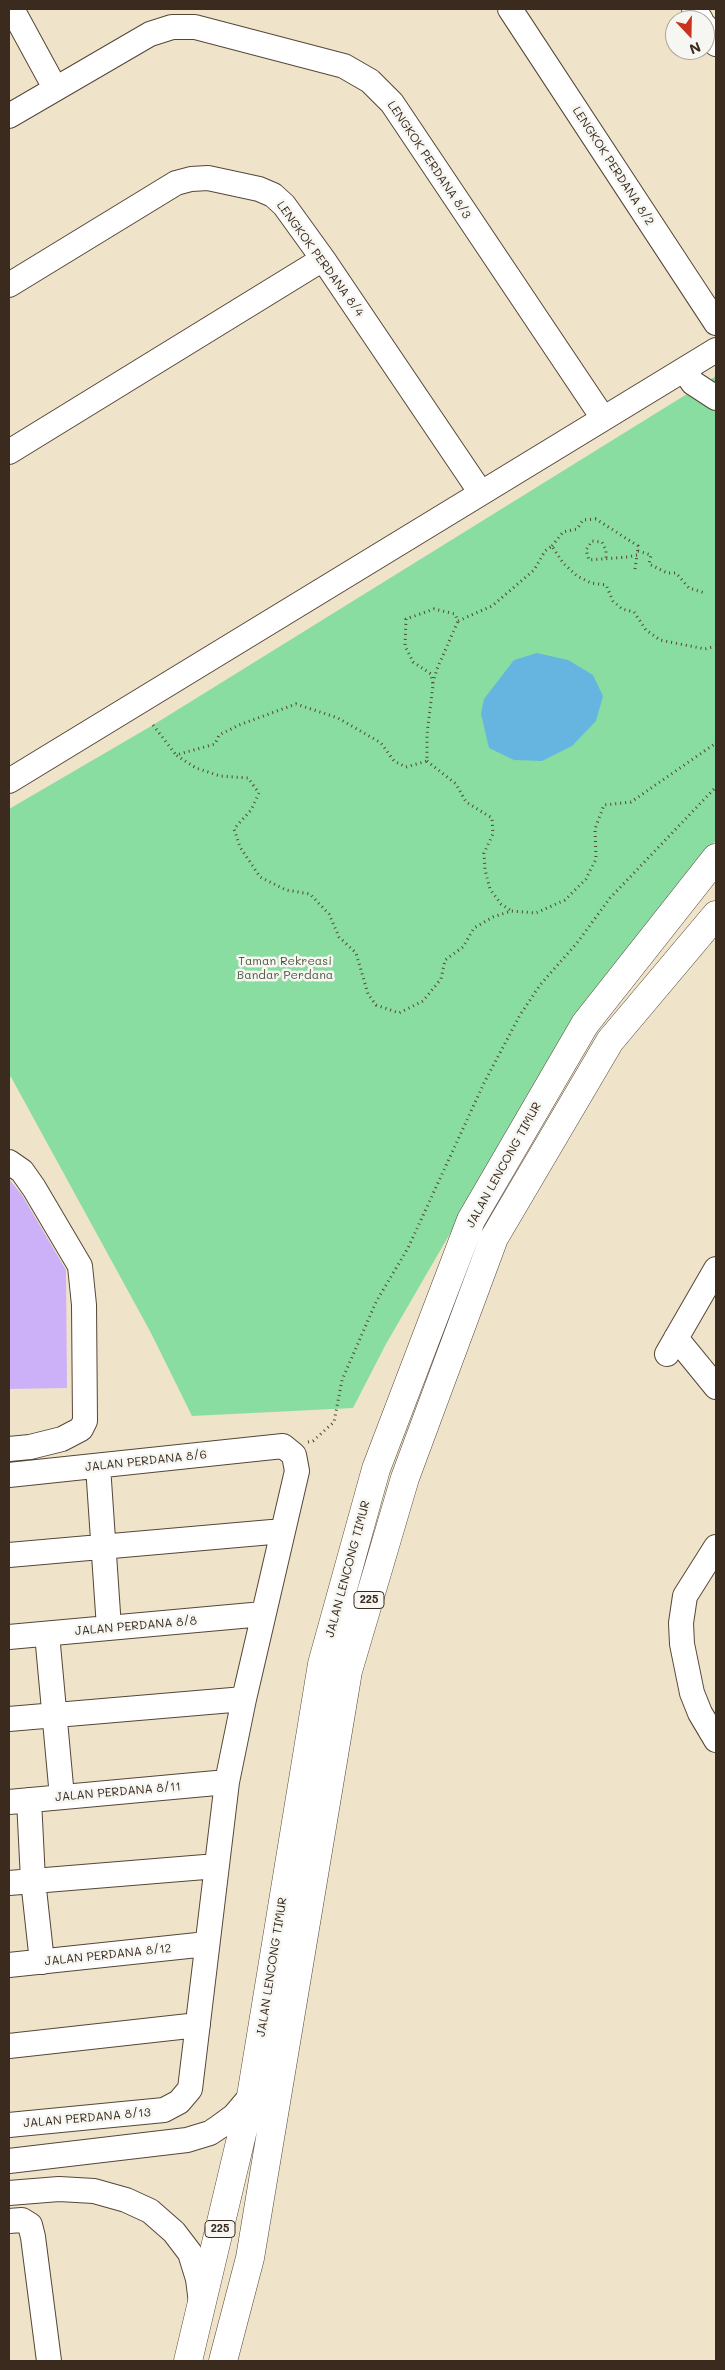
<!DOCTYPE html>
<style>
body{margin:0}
#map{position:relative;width:725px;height:2370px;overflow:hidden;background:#efe4c9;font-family:Mali,sans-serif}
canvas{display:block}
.frame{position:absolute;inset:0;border:10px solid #3b2a1e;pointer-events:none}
.north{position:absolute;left:665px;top:10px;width:50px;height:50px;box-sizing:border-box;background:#f6f6f2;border:1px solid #aba49d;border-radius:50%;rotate:159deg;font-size:14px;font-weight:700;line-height:20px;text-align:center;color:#3b2a1e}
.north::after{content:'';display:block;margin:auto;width:18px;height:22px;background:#c8321e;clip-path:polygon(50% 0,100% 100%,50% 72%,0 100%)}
</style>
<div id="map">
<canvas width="725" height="2370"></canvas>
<div class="frame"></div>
<div class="north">N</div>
</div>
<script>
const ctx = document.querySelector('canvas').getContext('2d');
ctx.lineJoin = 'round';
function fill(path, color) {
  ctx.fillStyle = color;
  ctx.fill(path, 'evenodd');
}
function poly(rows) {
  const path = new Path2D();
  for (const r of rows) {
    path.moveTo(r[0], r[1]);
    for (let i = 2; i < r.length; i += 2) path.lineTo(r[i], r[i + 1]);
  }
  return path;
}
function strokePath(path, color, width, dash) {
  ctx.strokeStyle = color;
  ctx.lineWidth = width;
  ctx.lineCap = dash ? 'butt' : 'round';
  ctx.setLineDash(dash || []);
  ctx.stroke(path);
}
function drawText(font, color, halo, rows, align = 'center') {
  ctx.font = font + ' Mali,sans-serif';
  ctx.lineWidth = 5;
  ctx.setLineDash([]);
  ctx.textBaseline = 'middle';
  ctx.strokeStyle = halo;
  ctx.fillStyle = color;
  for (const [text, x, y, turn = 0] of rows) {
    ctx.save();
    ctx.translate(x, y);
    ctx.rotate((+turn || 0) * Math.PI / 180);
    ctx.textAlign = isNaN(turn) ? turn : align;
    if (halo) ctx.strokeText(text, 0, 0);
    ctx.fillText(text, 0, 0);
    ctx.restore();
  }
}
fill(poly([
 [716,376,716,840,607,973,532,1092,386,1344,353,1408,192,1416,151,1333,11,1077,9,1077,9,809,153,725]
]), '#89dda0');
fill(poly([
 [537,653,568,660,593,675,603,696,596,721,572,746,542,761,514,760,489,748,481,714,484,699,514,660]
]), '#66b5e1');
fill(poly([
 [9,1179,22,1195,66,1270,67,1388,9,1389]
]), '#cdb1f8');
const minor = poly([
 [12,9,55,88],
 [510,9,716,323],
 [694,9,701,20],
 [705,26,716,44],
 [9,116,150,34,172,27,195,27,344,66,370,81,392,103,603,418],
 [9,285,176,183,191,179,208,178,259,189,273,195,284,205,323,259,481,493],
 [684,370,693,383,716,398],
 [9,452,323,259],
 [9,781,716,350],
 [9,1162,22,1171,34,1188,80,1266,84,1305,85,1421,81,1429,62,1439,30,1447,9,1449],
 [676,1338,716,1387],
 [667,1354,716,1269],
 [98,1466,109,1628],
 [9,1475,283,1446,294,1455,297,1471,244,1699,227,1782,190,2089,179,2102,164,2110,9,2125],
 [716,1547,685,1596,681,1623,682,1644,692,1693,700,1713,716,1740],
 [9,1555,283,1531],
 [47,1634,62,1797],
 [9,1637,263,1614],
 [9,1719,244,1699],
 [29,1800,33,1880,42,1962],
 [9,1802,227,1782],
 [9,1883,217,1866],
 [9,1965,207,1944],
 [9,2046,198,2025],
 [9,2161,187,2140,210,2133,219,2127,234,2116,251,2096],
 [9,2193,59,2189,94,2191,126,2200,150,2211,174,2232,190,2253,198,2279,201,2303],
 [9,2221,22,2220,30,2225,33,2237,49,2361]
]);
const highway = poly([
 [188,2361,251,2096,322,1664,376,1469,471,1220,585,1024,716,858],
 [223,2361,250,2258,348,1671,405,1478,494,1238,610,1041,716,915]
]);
strokePath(minor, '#564638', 26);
strokePath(highway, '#564638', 29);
strokePath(poly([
 [552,546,563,532,577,529,583,520,596,519,638,546,637,555,628,557,589,560,586,550,592,541,602,542,606,550,606,559],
 [638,551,651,555,649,564,667,573,676,573,689,588,705,593],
 [635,569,637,555],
 [716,646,705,649,660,640,646,630,634,612,622,609,613,601,606,585,591,583,577,576,563,563,552,546,545,551,534,570,492,606,458,621,455,614,434,609,406,619,405,646,413,662,431,674,433,685,427,734,427,761,406,767,394,761,381,743,338,718,296,704,239,725,219,735,215,744,176,755,196,768,220,776,248,778,259,793,251,810,234,829,240,847,260,877,286,890,310,894,329,914,339,937,356,953,368,994,376,1005,399,1013,423,1001,441,979,445,960,463,947,474,928,493,917,511,911,536,913,565,900,586,879,596,859,595,829,604,805,631,802,716,743],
 [433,683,437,669,458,621],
 [153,725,176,755],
 [427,761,456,784,466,802,492,818,493,834,484,853,485,870,490,889,501,904,510,910],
 [308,1442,313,1441,334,1422,342,1380,376,1302,408,1248,484,1083,520,1015,540,985,577,943,610,898,716,787]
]), '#564638', 3, [1, 4]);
strokePath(minor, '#fff', 24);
strokePath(highway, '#fff', 28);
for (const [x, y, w] of [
 [369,1600,30],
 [220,2229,30]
]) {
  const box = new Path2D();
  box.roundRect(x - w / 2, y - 8.5, w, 17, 4);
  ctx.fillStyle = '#f6f6f2';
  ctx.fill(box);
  strokePath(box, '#3b2a1e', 1);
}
drawText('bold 11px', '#3b2a1e', null, [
 ["225",369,1600],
 ["225",220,2229]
]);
drawText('12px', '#3b2a1e', '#f6f6f2', [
 ["LENGKOK PERDANA 8/3",429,160,56],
 ["LENGKOK PERDANA 8/2",613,166,57],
 ["LENGKOK PERDANA 8/4",320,259,54],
 ["JALAN LENCONG TIMUR",504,1165,-61],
 ["JALAN PERDANA 8/6",146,1461,-6],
 ["JALAN LENCONG TIMUR",348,1569,-75],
 ["JALAN PERDANA 8/8",136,1626,-5],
 ["JALAN PERDANA 8/11",118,1792,-5],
 ["JALAN PERDANA 8/12",108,1955,-6],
 ["JALAN LENCONG TIMUR",272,1967,-81],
 ["JALAN PERDANA 8/13",87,2118,-5]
]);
drawText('12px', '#4e573e', '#f6f6f2', [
 ["Taman Rekreasi",285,961],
 ["Bandar Perdana",285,975]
]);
</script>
